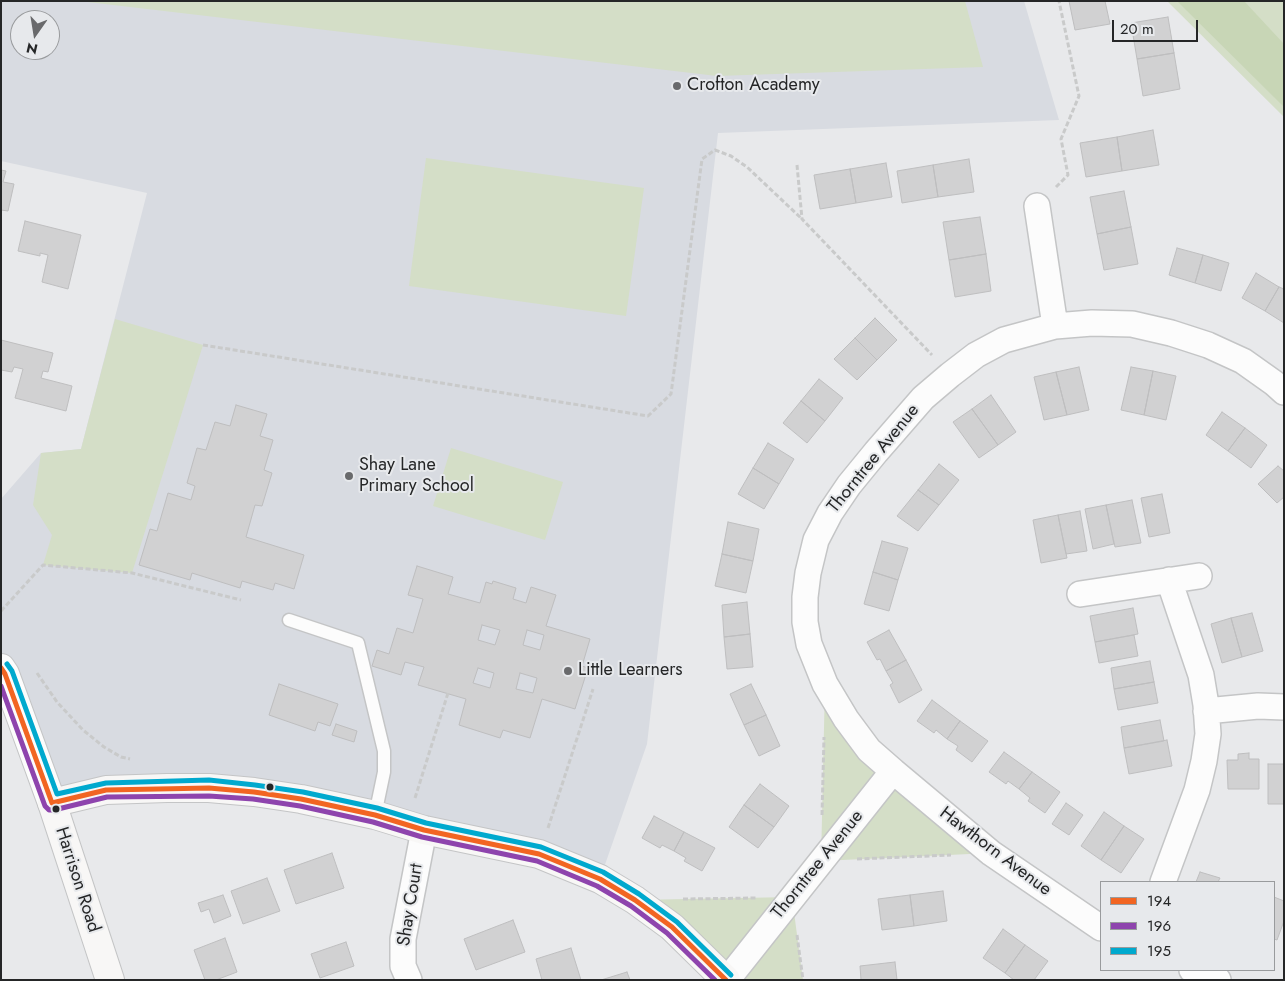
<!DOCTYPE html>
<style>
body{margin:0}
#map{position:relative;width:1285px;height:981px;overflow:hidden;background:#e8e9eb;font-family:Jost,sans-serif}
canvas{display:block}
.frame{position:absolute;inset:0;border:2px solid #252627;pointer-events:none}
.legend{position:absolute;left:1100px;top:881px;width:175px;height:90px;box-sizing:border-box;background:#e7e9ec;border:1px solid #999b9d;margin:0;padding:6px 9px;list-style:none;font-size:15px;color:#252627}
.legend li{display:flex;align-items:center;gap:10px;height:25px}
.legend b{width:25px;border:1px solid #999b9d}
.north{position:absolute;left:10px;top:10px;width:50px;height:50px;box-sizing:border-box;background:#e7e9ec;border:1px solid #999b9d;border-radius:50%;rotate:193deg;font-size:14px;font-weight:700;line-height:20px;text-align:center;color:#252627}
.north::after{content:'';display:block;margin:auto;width:18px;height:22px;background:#696a6c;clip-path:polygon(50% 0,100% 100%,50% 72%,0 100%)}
.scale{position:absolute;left:1112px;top:20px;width:86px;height:22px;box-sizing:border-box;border:2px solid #252627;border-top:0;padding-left:6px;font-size:15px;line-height:18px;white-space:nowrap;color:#252627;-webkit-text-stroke:4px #e7e9ec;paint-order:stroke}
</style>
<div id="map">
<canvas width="1285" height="981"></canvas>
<div class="frame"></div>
<ul class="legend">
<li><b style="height:6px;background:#f26522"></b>194</li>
<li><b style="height:6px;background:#8e44ad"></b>196</li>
<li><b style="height:6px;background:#00a9ce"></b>195</li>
</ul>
<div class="north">N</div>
<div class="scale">20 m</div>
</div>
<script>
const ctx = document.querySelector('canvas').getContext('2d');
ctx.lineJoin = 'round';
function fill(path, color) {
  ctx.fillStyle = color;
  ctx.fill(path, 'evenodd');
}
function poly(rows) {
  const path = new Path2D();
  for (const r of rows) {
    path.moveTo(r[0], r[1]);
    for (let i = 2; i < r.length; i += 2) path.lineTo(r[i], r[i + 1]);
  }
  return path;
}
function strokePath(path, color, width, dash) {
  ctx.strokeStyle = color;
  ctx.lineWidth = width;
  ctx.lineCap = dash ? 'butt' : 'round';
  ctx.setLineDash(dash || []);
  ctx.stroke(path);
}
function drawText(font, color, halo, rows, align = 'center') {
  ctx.font = font + ' Jost,sans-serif';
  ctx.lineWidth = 4;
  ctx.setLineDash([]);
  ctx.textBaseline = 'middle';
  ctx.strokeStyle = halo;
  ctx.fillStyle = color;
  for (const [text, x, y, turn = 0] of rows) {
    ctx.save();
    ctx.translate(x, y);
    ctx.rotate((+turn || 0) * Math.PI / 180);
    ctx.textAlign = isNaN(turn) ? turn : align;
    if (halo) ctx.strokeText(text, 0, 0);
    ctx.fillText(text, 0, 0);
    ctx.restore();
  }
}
fill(poly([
 [1,1,1024,1,1059,120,718,133,647,744,600,879,301,799,52,803,1,668,1,499,41,453,81,449,147,193,1,161],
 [20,20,50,20,50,50,20,50]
]), '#d8dbe1');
fill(poly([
 [79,1,965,1,983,67,717,76],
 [1167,1,1284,1,1284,117],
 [426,158,644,188,626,316,409,286],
 [115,319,203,345,132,573,43,565,52,535,33,505,41,453,81,449],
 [451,448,563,482,545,540,433,506],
 [825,684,845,719,991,853,821,861],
 [792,897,803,980,726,980,635,900]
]), '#d4dec7');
fill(poly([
 [1177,1,1244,1,1284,44,1284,107]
]), '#c8d6b6');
const building = poly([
 [1069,1,1105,1,1110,24,1075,30,1069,1],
 [1168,17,1174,53,1137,59,1131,23,1168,17],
 [1174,53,1180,89,1143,96,1137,59,1174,53],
 [1153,130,1159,165,1122,171,1117,137,1153,130],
 [1117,137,1122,171,1086,177,1080,143,1117,137],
 [969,159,974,192,938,197,933,165,969,159],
 [886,163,892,197,856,203,850,169,886,163],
 [933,165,938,197,902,203,897,171,933,165],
 [850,169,856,203,820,209,814,175,850,169],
 [1,170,6,171,3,182,14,184,8,211,1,210,1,170],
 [1124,191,1131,227,1097,234,1090,197,1124,191],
 [980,217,986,254,949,260,943,222,980,217],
 [25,221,81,235,68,289,42,282,48,255,40,253,40,256,18,251,25,221],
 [1131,227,1138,264,1104,270,1097,234,1131,227],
 [1177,248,1203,255,1195,283,1169,275,1177,248],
 [986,254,991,291,955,297,949,260,986,254],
 [1203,255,1229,263,1221,291,1195,283,1203,255],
 [1256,273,1279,287,1265,311,1242,298,1256,273],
 [1279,287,1284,289,1284,323,1265,311,1279,287],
 [875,318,897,340,877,360,855,338,875,318],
 [855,338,877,360,857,380,834,359,855,338],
 [1,340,53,353,48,372,43,371,41,378,72,386,66,411,15,398,23,369,14,367,12,372,1,370,1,340],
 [1079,367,1089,410,1067,415,1056,372,1079,367],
 [1131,367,1153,371,1144,415,1121,410,1131,367],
 [1153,371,1176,376,1166,420,1144,415,1153,371],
 [1056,372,1067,415,1044,420,1034,377,1056,372],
 [819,379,843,398,825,421,801,401,819,379],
 [991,395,1016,432,998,445,972,409,991,395],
 [801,401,825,421,807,443,783,423,801,401],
 [236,405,267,414,260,436,273,440,264,470,272,473,262,506,255,505,246,537,304,555,294,589,275,583,273,590,242,581,240,588,192,573,190,580,139,565,150,529,157,531,168,493,191,500,195,486,187,483,197,448,206,450,215,422,230,426,236,405],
 [972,409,998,445,979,458,953,422,972,409],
 [1222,412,1245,428,1228,451,1206,435,1222,412],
 [1245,428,1267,445,1251,468,1228,451,1245,428],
 [768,443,794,459,779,484,753,468,768,443],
 [939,464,959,480,939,505,918,490,939,464],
 [1278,466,1284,471,1284,497,1277,503,1258,484,1278,466],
 [753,468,779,484,764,509,738,494,753,468],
 [918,490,939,505,918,531,897,516,918,490],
 [1162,494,1170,533,1149,537,1141,498,1162,494],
 [1132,500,1141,543,1115,547,1106,505,1132,500],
 [1106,505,1114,544,1093,549,1085,509,1106,505],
 [1080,511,1087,551,1066,554,1058,515,1080,511],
 [1058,515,1067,558,1041,563,1033,520,1058,515],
 [728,522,759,529,753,561,722,554,728,522],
 [882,541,908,548,898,580,873,572,882,541],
 [722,554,753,561,746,593,715,586,722,554],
 [417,566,453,577,448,594,480,603,486,582,492,584,493,581,516,588,513,599,526,603,531,587,556,595,546,626,590,639,582,666,588,668,575,709,542,699,530,738,503,730,500,738,459,725,466,699,418,685,424,667,405,662,401,675,372,666,377,650,389,654,397,628,413,633,423,599,408,595,417,566],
 [482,625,500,630,495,645,478,640,482,625],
 [527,630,544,635,540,650,523,645,527,630],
 [478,668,494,673,490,688,473,683,478,668],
 [520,673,537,678,533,693,516,689,520,673],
 [873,572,898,580,889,611,864,604,873,572],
 [747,602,750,634,724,637,722,605,747,602],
 [1133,608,1138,634,1095,642,1090,616,1133,608],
 [1252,613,1263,651,1242,657,1231,618,1252,613],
 [1231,618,1242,657,1222,663,1211,624,1231,618],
 [889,630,906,660,886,671,880,659,877,660,867,642,889,630],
 [750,634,753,667,727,669,724,637,750,634],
 [1134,635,1138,656,1099,663,1095,642,1134,635],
 [906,660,922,690,899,703,890,685,893,683,886,671,906,660],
 [1150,661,1154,682,1114,689,1111,668,1150,661],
 [1154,682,1158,703,1118,710,1114,689,1154,682],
 [279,684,338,704,330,726,318,722,315,731,269,715,279,684],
 [751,684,766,715,744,725,730,694,751,684],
 [932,700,960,721,947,739,936,730,934,733,917,721,932,700],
 [766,715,780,746,759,756,744,725,766,715],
 [1160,720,1164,741,1124,748,1121,727,1160,720],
 [960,721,988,741,972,762,956,750,958,746,947,739,960,721],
 [336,724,357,731,354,742,332,735,336,724],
 [1167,740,1172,766,1129,774,1124,748,1167,740],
 [1004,752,1032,772,1019,789,1008,781,1006,784,989,772,1004,752],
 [1249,753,1249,759,1259,759,1259,789,1228,789,1227,760,1238,760,1238,754,1249,753],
 [1268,764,1284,764,1284,804,1268,804,1268,764],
 [1032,772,1060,792,1045,813,1028,801,1030,798,1019,789,1032,772],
 [760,784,789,806,774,827,744,805,760,784],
 [1066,803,1083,815,1069,835,1052,824,1066,803],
 [744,805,774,827,758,848,729,827,744,805],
 [1104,812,1124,826,1101,860,1081,846,1104,812],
 [654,816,684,832,674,851,662,845,660,848,642,838,654,816],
 [1124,826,1144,839,1121,873,1101,860,1124,826],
 [684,832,715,848,702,871,684,861,686,858,674,851,684,832],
 [332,853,344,888,296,904,284,870,332,853],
 [1200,872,1220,878,1218,882,1196,882,1200,872],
 [267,878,280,911,243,924,231,891,267,878],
 [943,891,947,921,914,926,910,895,943,891],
 [223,895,231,916,214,923,209,909,201,912,198,903,223,895],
 [910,895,914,926,882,930,878,899,910,895],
 [1274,897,1284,901,1284,921,1277,940,1274,939,1274,897],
 [513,920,525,952,476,970,464,939,513,920],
 [1003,929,1025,945,1005,973,983,958,1003,929],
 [225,938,237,972,216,980,205,980,194,950,225,938],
 [346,942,354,966,320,978,311,954,346,942],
 [1025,945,1048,961,1034,980,1014,980,1005,973,1025,945],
 [571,948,581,980,542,980,536,959,571,948],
 [895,962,897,980,861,980,860,966,895,962],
 [627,972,630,980,601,980,627,972]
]);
fill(building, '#d1d1d2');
strokePath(building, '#bebebf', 1);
const service = poly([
 [289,620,358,643,384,751,384,772,375,815]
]);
const minor = poly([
 [1037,206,1055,326],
 [1080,594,1199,576],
 [1206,711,1258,706,1284,707],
 [893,771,991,853,1101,928],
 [1163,882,1197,790,1204,761,1208,734,1206,705,1201,675,1169,580],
 [1192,970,1218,980],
 [409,980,403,966,403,939,424,830],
 [727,980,893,771,869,750,846,719,825,684,809,644,805,622,805,597,808,573,816,540,830,513,849,485,876,452,923,398,950,375,976,355,1004,340,1055,326,1092,323,1132,324,1171,333,1208,345,1243,361,1274,383,1284,392]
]);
const tertiary = poly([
 [1,668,5,674,52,803]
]);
const secondary = poly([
 [110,980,52,803,106,790,167,788,209,788,254,792,301,799,375,815,424,830,539,854,600,879,635,900,672,927,726,980]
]);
strokePath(service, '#c4c5c6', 15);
strokePath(minor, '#c4c5c6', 28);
strokePath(tertiary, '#c4c5c6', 30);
strokePath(secondary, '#c4c5c6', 30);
strokePath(poly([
 [797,165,802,219,932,355],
 [1056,187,1068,175,1061,139,1079,96,1059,1],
 [203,345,648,416,671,394,702,159,715,150,731,156,747,167,802,219],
 [1,611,43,565,132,573,241,600],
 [37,673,57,702,83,730,104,747,121,757,130,759],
 [415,798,448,693],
 [822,815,824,737],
 [548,828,593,689],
 [857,859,951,855],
 [683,899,757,898],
 [797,935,803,980]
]), '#c9caca', 3, [5, 2.5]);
strokePath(service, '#fcfcfc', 12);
strokePath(minor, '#fcfcfc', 25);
strokePath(tertiary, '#fcfcfc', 28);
strokePath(secondary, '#f8f7f6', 28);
strokePath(poly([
 [1,668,5,674,52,803,106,790,209,788,254,792,301,799,375,815,424,830,539,854,600,879,635,900,672,927,726,980]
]), '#f26522', 5);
strokePath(poly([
 [1,686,45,806,49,810,54,810,107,797,209,796,253,799,300,806,373,822,422,837,537,861,597,886,631,906,667,933,715,980]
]), '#8e44ad', 5);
strokePath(poly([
 [7,664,12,671,57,794,106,783,209,780,255,785,303,792,377,808,426,823,541,847,603,872,639,894,677,922,731,975]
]), '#00a9ce', 5);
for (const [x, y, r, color] of [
 [677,86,5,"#696a6c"],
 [349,476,5,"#696a6c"],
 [568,671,5,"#696a6c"],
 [270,787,4.5,"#252627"],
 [56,809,4.5,"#252627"]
]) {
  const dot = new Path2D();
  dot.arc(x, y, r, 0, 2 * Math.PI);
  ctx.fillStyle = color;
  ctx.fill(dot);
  strokePath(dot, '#e7e9ec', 2);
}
drawText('18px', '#252627', '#e7e9ec', [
 ["Crofton Academy",687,86],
 ["Shay Lane",359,466],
 ["Primary School",359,487],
 ["Little Learners",578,671]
], 'left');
drawText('18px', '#252627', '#e7e9ec', [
 ["Thorntree Avenue",874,459,-51],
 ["Hawthorn Avenue",995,852,37],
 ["Thorntree Avenue",818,865,-51],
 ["Harrison Road",77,880,72],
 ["Shay Court",411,905,-81]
]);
</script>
